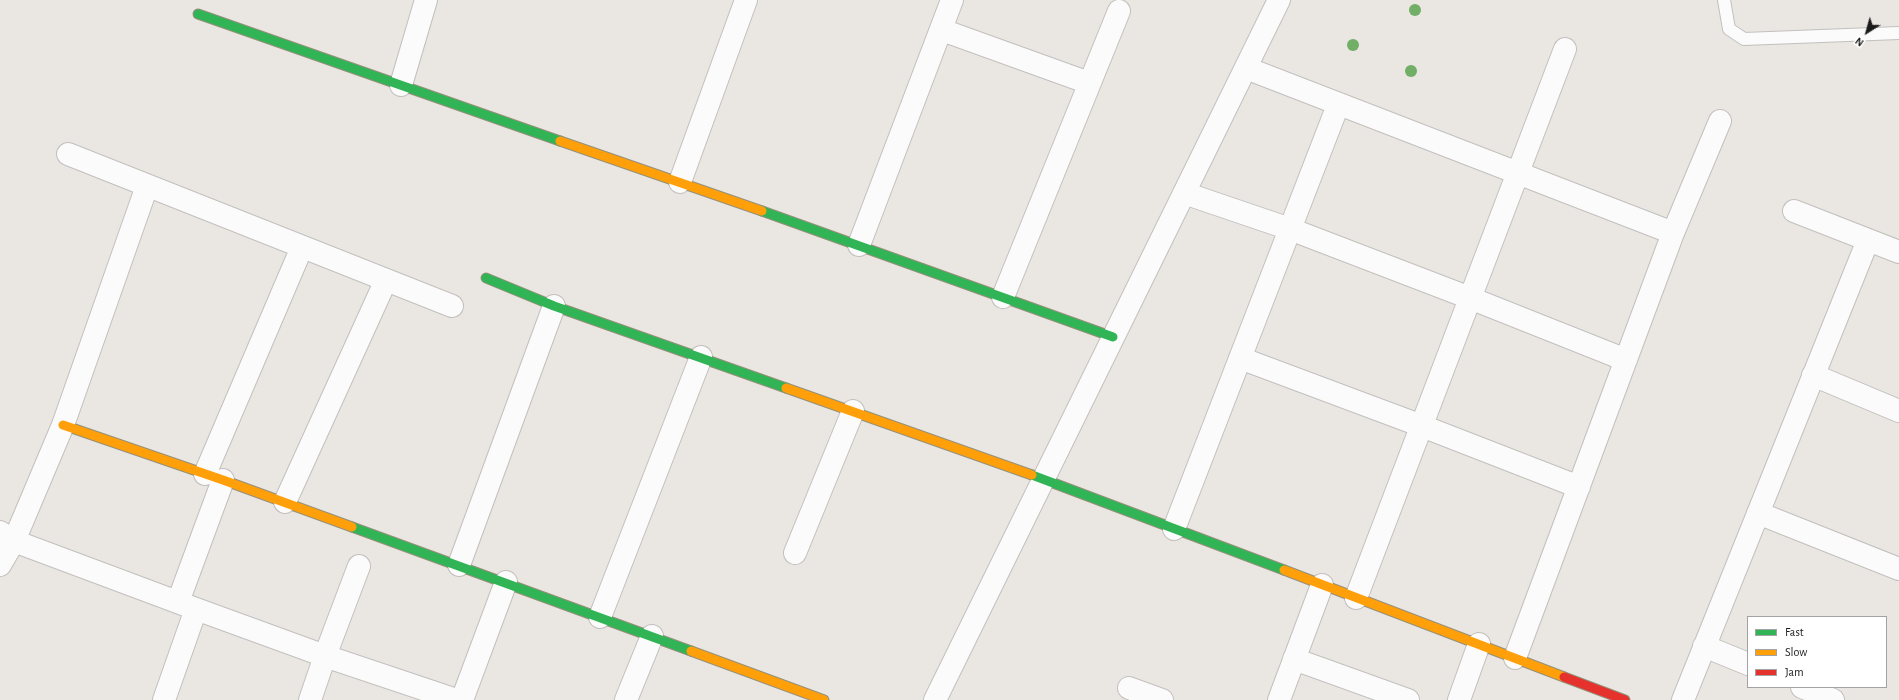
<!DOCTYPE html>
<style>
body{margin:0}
#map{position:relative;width:1899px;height:700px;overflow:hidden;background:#eae6e2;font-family:"Alegreya Sans",sans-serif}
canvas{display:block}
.legend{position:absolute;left:1747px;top:616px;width:140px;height:72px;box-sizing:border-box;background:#fff;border:1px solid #a3a3a3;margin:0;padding:5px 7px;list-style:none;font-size:12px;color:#1a1a1a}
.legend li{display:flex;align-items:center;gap:8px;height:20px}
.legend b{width:20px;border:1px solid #a3a3a3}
.north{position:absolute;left:1847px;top:12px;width:40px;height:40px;-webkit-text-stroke:3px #fff;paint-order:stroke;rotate:217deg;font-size:11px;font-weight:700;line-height:16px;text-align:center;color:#1a1a1a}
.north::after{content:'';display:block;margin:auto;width:14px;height:18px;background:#1a1a1a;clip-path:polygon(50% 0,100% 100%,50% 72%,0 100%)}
</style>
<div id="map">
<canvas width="1899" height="700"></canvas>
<ul class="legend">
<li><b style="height:5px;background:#30b455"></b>Fast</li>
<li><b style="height:5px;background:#ff9f0a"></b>Slow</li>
<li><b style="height:5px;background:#e5322d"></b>Jam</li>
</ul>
<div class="north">N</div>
</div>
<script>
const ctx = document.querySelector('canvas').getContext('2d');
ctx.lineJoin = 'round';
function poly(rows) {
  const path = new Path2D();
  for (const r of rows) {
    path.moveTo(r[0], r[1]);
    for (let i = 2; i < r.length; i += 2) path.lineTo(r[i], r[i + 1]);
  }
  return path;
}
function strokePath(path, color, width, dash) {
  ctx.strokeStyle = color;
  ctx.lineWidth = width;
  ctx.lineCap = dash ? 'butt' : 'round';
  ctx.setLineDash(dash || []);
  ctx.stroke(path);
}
const lane = poly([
 [1724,0,1729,29,1744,39,1899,33]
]);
const street = poly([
 [942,30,1089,83],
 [1246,68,1673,233],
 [401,85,426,0],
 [68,154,452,306],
 [680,182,746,0],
 [1184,193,1290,229,1470,298,1626,360],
 [1794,211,1899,252],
 [859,245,952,0],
 [1003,297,1119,11],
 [1240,358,1422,426,1579,487],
 [1813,375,1899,411],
 [205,474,302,247],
 [285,502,386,280],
 [1758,513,1899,569],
 [1174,529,1338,105],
 [0,532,14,541,196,609,325,656,456,700],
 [795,553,853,411],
 [0,565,14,541,63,425,147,186],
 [459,565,554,306],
 [1356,598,1565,49],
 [178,602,223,480],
 [600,617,701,357],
 [1704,646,1748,664],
 [1515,658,1673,233,1720,121],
 [1294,659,1408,700],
 [1802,687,1833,700],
 [1129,688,1162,700],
 [164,700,196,609],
 [310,700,325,656,359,566],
 [462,700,506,582],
 [626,700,652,636],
 [935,700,1279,0],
 [1279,700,1322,585],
 [1459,700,1479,644],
 [1683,700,1868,240]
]);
const fast = poly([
 [198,14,560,141],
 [762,211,1113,337],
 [486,278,554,306,786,388],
 [1032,475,1284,570],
 [352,527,691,651]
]);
const slow = poly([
 [560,141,762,211],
 [786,388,1032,475],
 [63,425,223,480,352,527],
 [1284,570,1564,677],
 [691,651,824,700]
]);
const jam = poly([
 [1564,677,1625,700]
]);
strokePath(lane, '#c2c0be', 14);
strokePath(street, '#c2c0be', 24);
strokePath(fast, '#94907a', 11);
strokePath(slow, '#94907a', 11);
strokePath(jam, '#94907a', 11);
strokePath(lane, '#fcfbfb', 12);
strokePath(street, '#fcfbfb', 22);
strokePath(fast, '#30b455', 9);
strokePath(slow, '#ff9f0a', 9);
strokePath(jam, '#e5322d', 9);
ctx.fillStyle = '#71ae66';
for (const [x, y] of [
 [1415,10],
 [1353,45],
 [1411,71]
]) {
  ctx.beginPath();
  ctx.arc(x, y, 6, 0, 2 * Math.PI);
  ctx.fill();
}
</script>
